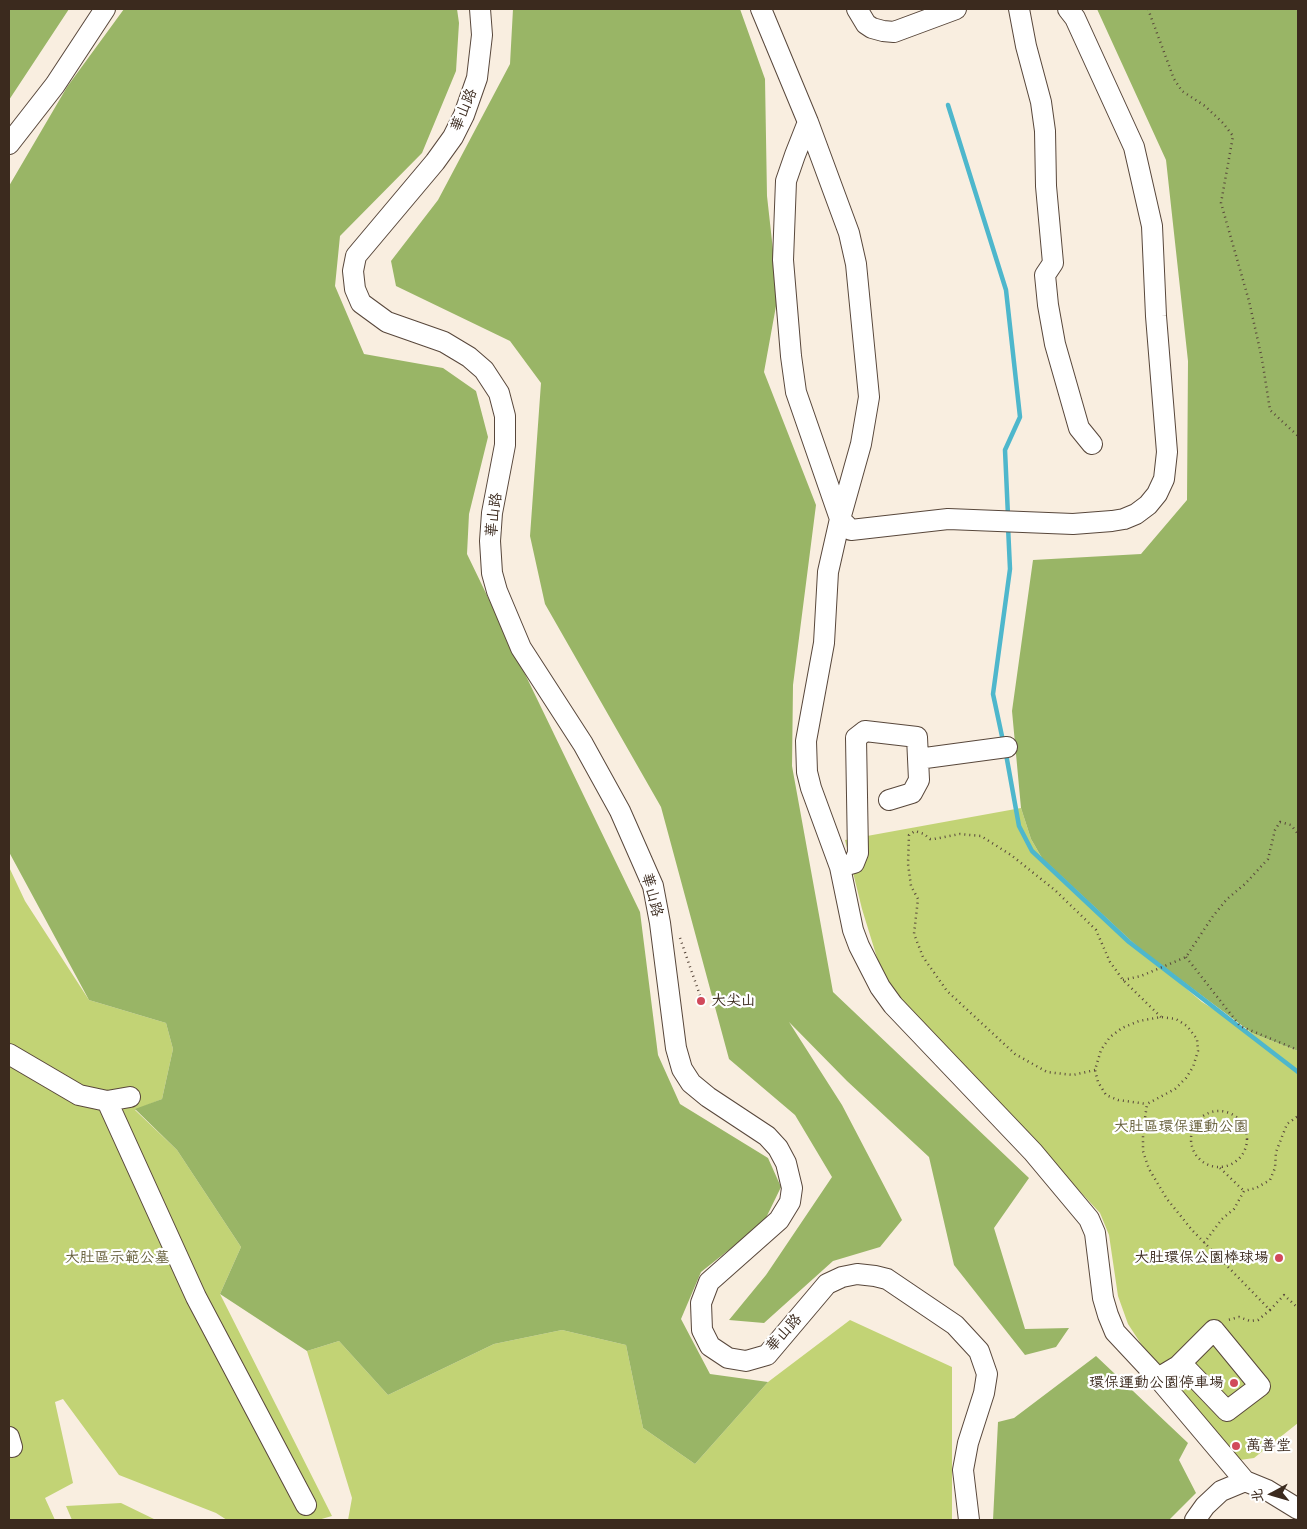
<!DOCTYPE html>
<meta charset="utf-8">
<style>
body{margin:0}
#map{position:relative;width:1307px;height:1529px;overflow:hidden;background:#f9eee0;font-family:Delius,"LXGW WenKai TC",sans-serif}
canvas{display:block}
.frame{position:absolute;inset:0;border:10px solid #3b2a1e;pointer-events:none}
.north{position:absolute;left:1247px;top:1469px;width:50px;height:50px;-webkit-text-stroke:4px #fff;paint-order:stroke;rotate:264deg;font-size:14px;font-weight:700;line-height:20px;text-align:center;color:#3b2a1e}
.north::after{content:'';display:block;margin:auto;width:18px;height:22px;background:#3b2a1e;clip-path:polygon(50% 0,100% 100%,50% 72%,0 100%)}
</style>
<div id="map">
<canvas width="1307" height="1529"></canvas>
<div class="frame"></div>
<div class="north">北</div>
</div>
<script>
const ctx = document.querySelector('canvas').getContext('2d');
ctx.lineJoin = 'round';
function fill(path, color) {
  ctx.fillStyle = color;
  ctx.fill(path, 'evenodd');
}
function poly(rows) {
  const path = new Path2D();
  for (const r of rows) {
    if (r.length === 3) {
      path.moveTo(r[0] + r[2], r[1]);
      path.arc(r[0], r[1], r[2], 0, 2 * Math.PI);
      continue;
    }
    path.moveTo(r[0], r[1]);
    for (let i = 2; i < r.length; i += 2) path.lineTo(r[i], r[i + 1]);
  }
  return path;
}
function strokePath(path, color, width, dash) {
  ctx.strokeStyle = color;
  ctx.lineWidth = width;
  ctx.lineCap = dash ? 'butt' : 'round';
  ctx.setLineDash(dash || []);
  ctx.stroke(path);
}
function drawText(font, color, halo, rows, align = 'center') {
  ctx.font = font + ' Delius,"LXGW WenKai TC",sans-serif';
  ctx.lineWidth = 4.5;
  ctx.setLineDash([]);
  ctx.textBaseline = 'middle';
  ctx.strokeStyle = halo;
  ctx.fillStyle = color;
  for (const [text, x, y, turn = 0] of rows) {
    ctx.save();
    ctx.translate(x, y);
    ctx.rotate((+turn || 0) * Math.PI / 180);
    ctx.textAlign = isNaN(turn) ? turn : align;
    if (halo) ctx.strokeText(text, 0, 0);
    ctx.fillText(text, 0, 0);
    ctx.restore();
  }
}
fill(poly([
 [1021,808,1031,839,1042,858,1141,950,1202,1002,1252,1033,1298,1051,1298,1423,1254,1458,1240,1460,1149,1356,1128,1324,1118,1296,1109,1235,1100,1213,892,989,878,961,862,909,845,840],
 [9,867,25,901,89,1000,166,1023,173,1049,162,1099,135,1110,177,1150,241,1247,220,1294,332,1516,318,1520,227,1520,216,1513,119,1475,63,1399,55,1402,73,1483,45,1498,55,1520,9,1520],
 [850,1320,952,1367,952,1520,348,1520,352,1498,307,1351,339,1341,388,1395,494,1344,562,1330,626,1345,643,1428,695,1464,768,1382],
 [121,1503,156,1520,72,1520,66,1506]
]), '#c2d375');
fill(poly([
 [9,9,69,9,9,100],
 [124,9,457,9,459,23,456,71,422,153,340,236,335,286,364,354,443,368,476,391,488,437,469,514,467,554,640,912,658,1055,680,1104,768,1158,781,1187,764,1222,701,1272,681,1319,710,1374,768,1382,695,1464,643,1428,626,1345,562,1330,494,1344,388,1395,339,1341,307,1351,220,1294,241,1247,177,1150,135,1109,162,1099,173,1049,166,1023,89,1000,9,852,9,186,67,87],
 [513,9,740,9,765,79,767,196,778,295,764,372,816,505,793,685,792,766,833,992,1029,1178,994,1228,1025,1329,1069,1328,1056,1347,1025,1355,954,1265,929,1157,847,1081,789,1022,842,1105,902,1220,880,1247,833,1261,764,1323,729,1320,766,1275,832,1177,795,1115,729,1059,661,807,545,604,530,536,541,383,510,341,396,286,391,261,438,200,510,64],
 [1097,9,1298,9,1298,1051,1252,1033,1141,950,1042,858,1031,839,1021,808,1012,711,1033,560,1141,554,1187,500,1188,361,1166,160],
 [1096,1356,1188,1443,1179,1460,1196,1493,1169,1520,993,1520,998,1422,1014,1418]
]), '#99b566');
strokePath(poly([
 [948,105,1006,290,1020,417,1005,450,1008,516],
 [1003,741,993,694,1010,569,1008,526],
 [1006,754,1019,826,1032,851,1129,942,1298,1072]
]), '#4eb7cc', 4.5);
const minor = poly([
 [480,9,482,35,477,78,464,115,453,137,435,162,356,256,353,271,355,289,361,303,387,322,444,342,469,357,484,370,499,393,505,416,505,445,492,513,490,541,492,573,497,591,521,648,583,744,620,811,653,886,660,923,676,1048,682,1069,691,1083,708,1097,767,1136,778,1148,786,1163,792,1188,790,1202,779,1220,709,1282,701,1303,702,1330,710,1346,728,1358,746,1361,767,1355,827,1284,842,1277,857,1274,875,1276,887,1279,955,1325,979,1351,987,1374,984,1393,968,1443,963,1470,969,1520],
 [761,9,808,122,849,233,856,264,869,397,861,444,840,519,828,572,824,643,806,741,807,772,811,788,840,867,853,930,859,946,880,987,893,1005,1033,1152,1089,1219,1095,1233,1103,1298,1108,1315,1115,1332,1158,1378,1245,1481],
 [857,9,866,24,872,28,883,31,894,32,956,9],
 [1019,9,1026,46,1041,102,1045,131,1046,186,1053,263,1045,275,1048,305,1055,344,1079,428,1092,444],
 [808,122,795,155,786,181,783,260,791,356,796,392,840,519,851,530,948,519,1073,524,1112,521,1124,519,1136,514,1148,505,1157,494,1164,479,1167,452,1156,316,1152,226,1134,147,1075,18,1068,9],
 [9,144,55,85,105,9],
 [918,759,1007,747],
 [840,867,854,863,858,853,856,738,865,731,917,737,919,780,912,793,889,800],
 [9,1054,79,1095,107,1101,130,1097],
 [107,1101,196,1297,306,1505],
 [1158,1378,1178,1366,1214,1330,1260,1386,1227,1411,1181,1363],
 [9,1437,12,1447],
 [1195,1520,1205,1506,1221,1491,1245,1481,1267,1490,1298,1509]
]);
strokePath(minor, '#58473b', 22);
strokePath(poly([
 [1148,9,1174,79,1182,91,1205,106,1223,123,1233,136,1221,203,1249,301,1262,359,1270,410,1298,436],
 [680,938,704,1007],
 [1186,957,1240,1026,1298,1050],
 [1123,980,1141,976,1186,957,1213,916,1227,899,1245,884,1268,859,1275,830,1280,822,1291,825,1298,834],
 [1095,1070,1073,1075,1047,1072,1015,1054,947,991,923,957,914,934,918,899,911,886,908,864,909,835,915,831,924,834,930,839,934,839,960,834,981,836,1011,855,1056,891,1096,930,1110,962,1123,980,1161,1017],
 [1219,1139,28],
 [1143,1132,1147,1104,1175,1089,1186,1078,1193,1067,1198,1051,1197,1039,1187,1026,1176,1019,1161,1017,1139,1021,1122,1028,1110,1037,1101,1050,1095,1070,1098,1082,1106,1095,1118,1100,1147,1104],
 [1192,1132,1175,1126,1158,1128,1143,1132,1143,1151,1149,1169,1167,1199,1192,1230,1270,1310,1258,1320,1250,1321,1239,1317,1228,1320],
 [1220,1168,1244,1191],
 [1204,1243,1222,1219,1234,1209,1244,1191,1256,1188,1270,1180,1275,1168,1276,1152,1287,1124,1298,1116],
 [1270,1310,1284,1295,1298,1308]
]), '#58473b', 2.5, [1, 4]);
strokePath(minor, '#fff', 20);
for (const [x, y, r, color] of [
 [701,1001,5,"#d1495b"],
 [1279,1258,5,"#d1495b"],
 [1234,1383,5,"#d1495b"],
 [1236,1446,5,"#d1495b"]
]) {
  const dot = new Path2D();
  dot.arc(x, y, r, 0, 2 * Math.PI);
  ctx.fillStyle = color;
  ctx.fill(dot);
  strokePath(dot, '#fff', 2);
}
drawText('15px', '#3b2a1e', '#fff', [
 ["華山路",464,110,-67],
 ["華山路",494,515,-83],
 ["華山路",652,895,75],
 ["華山路",784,1333,-48]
]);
drawText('15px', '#3b2a1e', '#fff', [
 ["大尖山",711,1001],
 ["大肚環保公園棒球場",1269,1258,"right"],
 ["環保運動公園停車場",1224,1383,"right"],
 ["萬善堂",1246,1446]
], 'left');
drawText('15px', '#645d38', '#fff', [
 ["大肚區環保運動公園",1181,1127],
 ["大肚區示範公墓",117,1258]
]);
</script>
